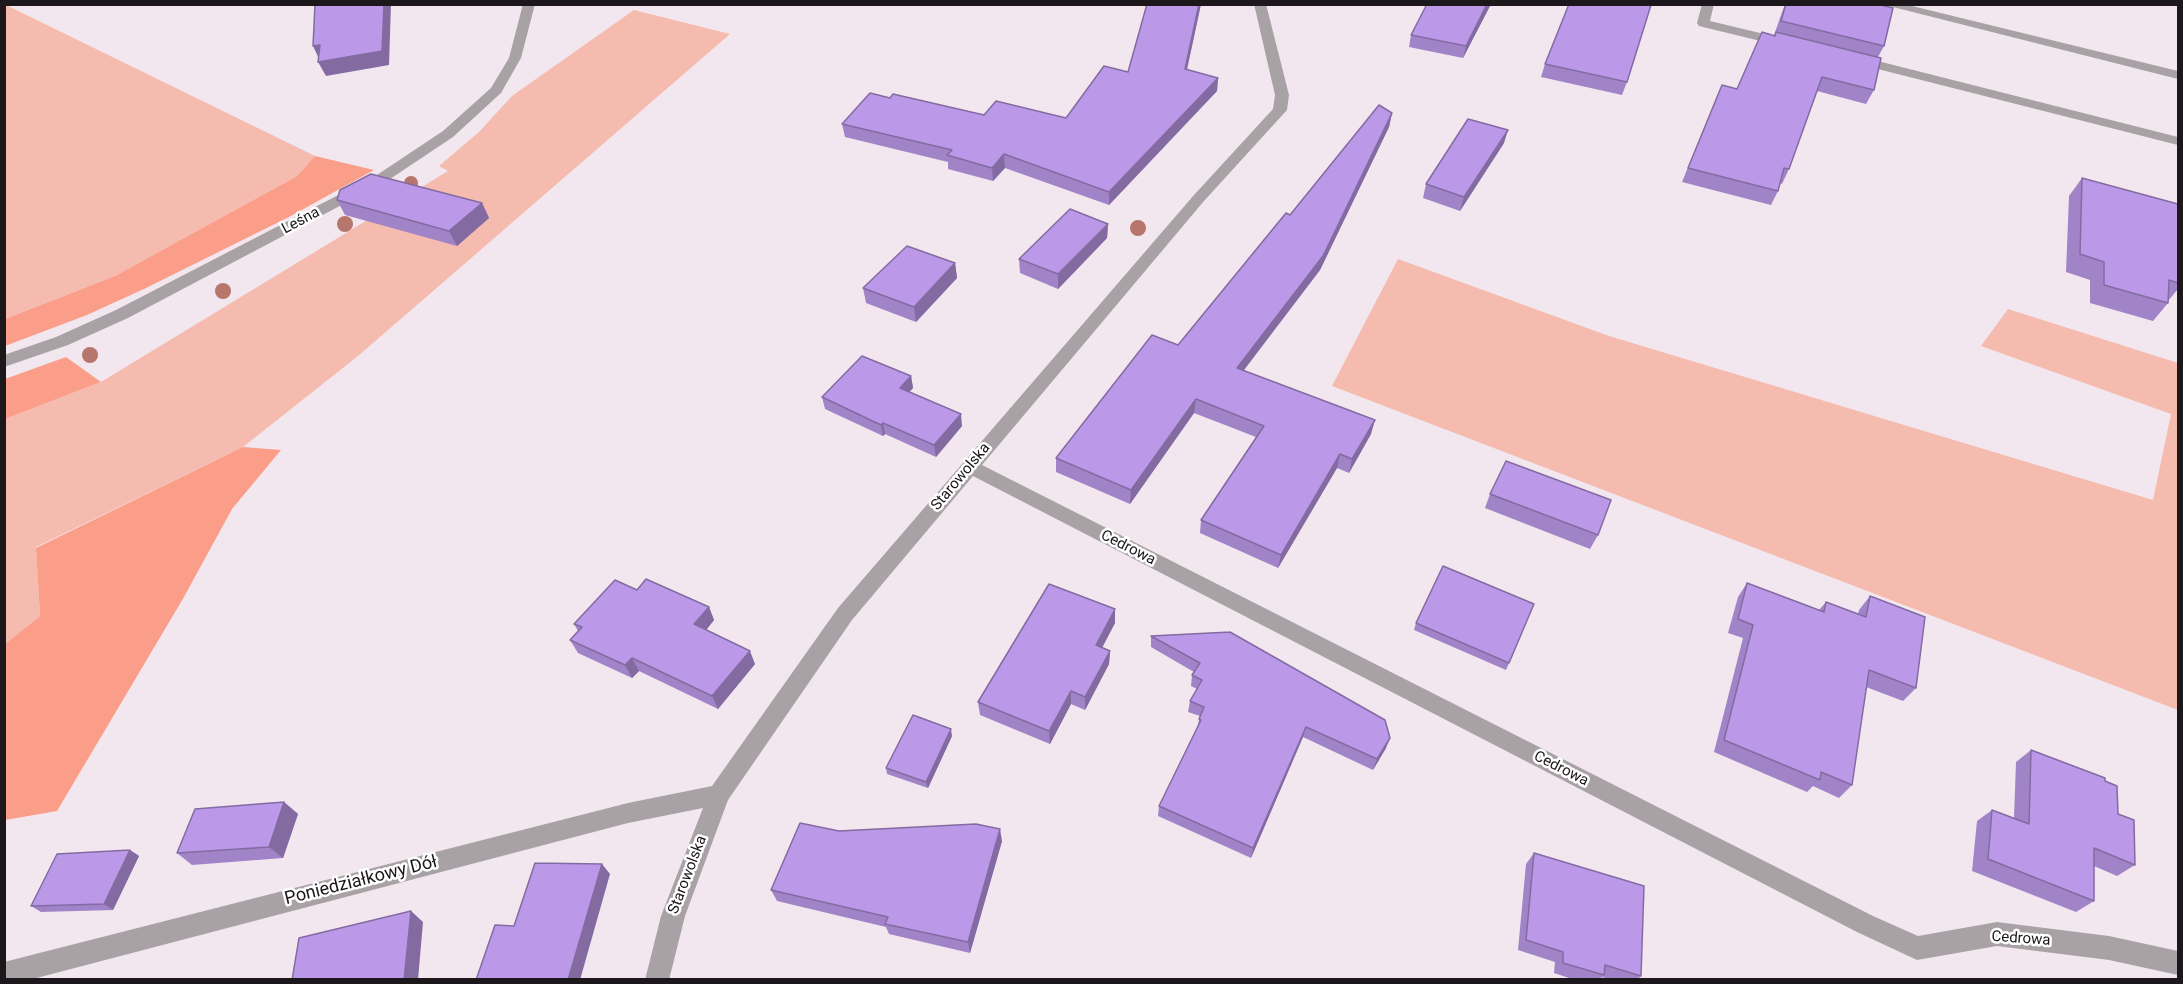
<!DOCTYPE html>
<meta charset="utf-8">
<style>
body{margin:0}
#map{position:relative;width:2183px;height:984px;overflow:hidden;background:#f2e7ef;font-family:Roboto,sans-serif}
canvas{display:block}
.frame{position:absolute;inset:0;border:6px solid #1b171a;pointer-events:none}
</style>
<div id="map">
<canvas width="2183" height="984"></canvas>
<div class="frame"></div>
</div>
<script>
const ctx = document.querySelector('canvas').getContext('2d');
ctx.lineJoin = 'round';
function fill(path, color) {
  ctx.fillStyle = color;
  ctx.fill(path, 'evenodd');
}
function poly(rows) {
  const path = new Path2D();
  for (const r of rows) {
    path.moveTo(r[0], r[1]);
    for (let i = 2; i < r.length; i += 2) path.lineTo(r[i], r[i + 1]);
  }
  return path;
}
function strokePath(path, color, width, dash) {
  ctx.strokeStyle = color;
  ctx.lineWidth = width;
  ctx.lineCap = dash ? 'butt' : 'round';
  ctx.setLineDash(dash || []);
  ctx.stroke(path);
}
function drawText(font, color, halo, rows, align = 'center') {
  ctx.font = font + ' Roboto,sans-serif';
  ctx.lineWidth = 5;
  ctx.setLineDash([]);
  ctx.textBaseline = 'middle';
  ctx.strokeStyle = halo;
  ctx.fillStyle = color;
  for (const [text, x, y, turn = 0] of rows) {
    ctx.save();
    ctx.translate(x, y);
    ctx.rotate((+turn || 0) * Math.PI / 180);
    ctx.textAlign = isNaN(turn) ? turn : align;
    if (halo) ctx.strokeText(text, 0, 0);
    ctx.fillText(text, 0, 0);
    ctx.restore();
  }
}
fill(poly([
 [5,5,6,5,315,156,297,176,115,276,5,319],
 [634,10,730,34,358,356,243,447,36,547,40,616,5,644,5,419,101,382,448,171,439,166,479,132,512,96],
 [1398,259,1609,336,2153,500,2171,414,1981,346,2008,309,2178,363,2178,710,1332,386]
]), '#f4bbae');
fill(poly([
 [315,156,374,170,289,217,146,288,87,315,5,346,5,319,115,276,297,176],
 [66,357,101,382,5,419,5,379],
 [243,447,281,450,232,509,184,597,57,811,5,820,5,644,40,616,36,548]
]), '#fb9e89');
fill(poly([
 [1702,4,1714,4,1710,21,1785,39,1787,42,1781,46,1699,26,1697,23,1702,4],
 [1881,4,1904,4,2178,71,2178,79,1881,4],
 [1858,56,2178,137,2178,145,1854,63,1852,60,1854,57,1858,56]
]), '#a9a2a4');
fill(poly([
 [523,4,535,4,521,58,501,93,453,137,387,181,128,318,68,345,4,367,4,355,56,337,116,310,377,175,443,131,491,88,509,58,523,4],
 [1254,4,1266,4,1289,95,1287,110,1204,201,982,465,1873,916,1918,936,1997,922,2109,936,2178,951,2178,975,2109,960,1997,946,1917,960,1857,932,973,476,852,620,728,800,685,916,669,980,645,980,661,916,703,808,628,823,29,980,4,980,4,962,628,803,712,786,838,608,1194,195,1273,109,1275,95,1254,4]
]), '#a9a2a4');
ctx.fillStyle = '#b6766c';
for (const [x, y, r] of [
 [411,183,7],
 [345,224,8],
 [1138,228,8],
 [223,291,8],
 [90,355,8]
]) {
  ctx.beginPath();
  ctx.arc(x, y, r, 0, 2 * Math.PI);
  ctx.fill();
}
fill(poly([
 [1147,4,1201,4,1187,70,1218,78,1217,91,1109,205,1005,168,993,181,948,169,948,162,845,137,842,124,890,98,984,115,1066,118,1128,72],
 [1491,4,1463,58,1409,47,1411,35],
 [1785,4,1877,4,1884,46,1878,57,1874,90,1866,104,1817,91,1789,169,1782,184,1780,183,1778,191,1771,205,1682,182,1716,99,1737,89,1775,35,1774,35],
 [1545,64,1627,82,1622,95,1541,77],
 [1392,113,1389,127,1320,270,1243,370,1371,434,1349,473,1337,468,1278,568,1200,533,1201,520,1256,437,1194,413,1130,504,1056,472,1056,458,1178,345,1290,215],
 [1504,143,1460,211,1423,198,1426,184],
 [2082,178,2178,204,2178,289,2168,301,2168,303,2153,321,2090,303,2090,280,2066,272,2069,196],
 [337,200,482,203,489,218,457,246,345,215],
 [1108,224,1107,238,1058,289,1020,273,1019,259],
 [955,263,957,278,916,322,866,303,863,288],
 [911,376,913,388,909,392,962,426,936,457,885,434,883,436,825,409,822,397],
 [1490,494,1598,535,1590,549,1485,508],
 [1747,583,1819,610,1826,602,1858,614,1859,610,1870,596,1916,688,1903,701,1866,687,1852,785,1839,798,1813,786,1807,792,1714,752,1743,638,1728,633,1738,597],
 [637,590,709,607,714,620,706,630,755,664,718,709,639,671,632,678,578,653,570,640,578,631,574,624],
 [1115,623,1102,648,1110,651,1109,664,1085,710,1071,704,1050,744,980,715,978,702],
 [1416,623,1509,663,1506,670,1414,630],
 [1151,636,1386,748,1373,770,1303,737,1251,858,1158,816,1159,806,1197,728,1200,716,1188,712,1190,701,1197,689,1191,686,1192,675,1194,672,1151,647],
 [952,736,928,788,887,774,886,768],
 [2031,750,2105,781,2118,814,2135,865,2117,876,2094,866,2094,901,2076,912,1972,871,1977,821,1992,810,2014,818,2016,762],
 [284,802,298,814,283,858,192,865,177,853],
 [839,831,1002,841,970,953,889,934,886,927,777,901,771,890],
 [130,850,139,856,113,910,41,912,31,906],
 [1534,853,1641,976,1637,980,1611,980,1602,977,1600,980,1575,980,1554,973,1555,962,1518,950,1526,864]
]), '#a184c8');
fill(poly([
 [384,4,391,4,389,65,326,76,318,62],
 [1199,4,1201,4,1184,82,1185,69],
 [1487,4,1491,4,1463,58,1466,46],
 [320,45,320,61,313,46],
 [1218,78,1217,91,1109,205,1109,192],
 [1392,113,1389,127,1320,270,1235,382,1237,368],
 [1508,130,1504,143,1460,211,1464,197],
 [1004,154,1005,168,993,181,992,168],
 [482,203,489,218,457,246,449,231],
 [1108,224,1107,238,1058,289,1058,274],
 [955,263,957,278,916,322,914,307],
 [911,376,913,388,902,400,900,388],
 [1196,399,1194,413,1130,504,1131,490],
 [961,414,962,426,936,457,934,445],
 [1375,420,1371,434,1349,473,1352,459],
 [883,423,885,434,883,436,881,425],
 [1340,454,1337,468,1278,568,1281,555],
 [709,607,714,620,700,638,694,624],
 [1115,609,1115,623,1096,659,1096,645],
 [750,651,755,664,718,709,712,696],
 [1110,651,1109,664,1085,710,1085,697],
 [632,658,639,671,632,678,625,665],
 [1071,691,1071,704,1050,744,1049,731],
 [1306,727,1303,737,1251,858,1253,848],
 [951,729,952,736,928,788,926,782],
 [1390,738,1386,748,1373,770,1377,759],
 [284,802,298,814,283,858,269,847],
 [1000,829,1002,841,970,953,968,942],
 [130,850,139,856,113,910,104,904],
 [602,864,610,874,580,980,568,980],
 [411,911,423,922,418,980,404,980]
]), '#836ba2');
const building = poly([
 [315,4,384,4,382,51,318,62,320,45,313,46,315,4],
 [1147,4,1199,4,1185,69,1218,78,1109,192,1004,154,992,168,947,155,952,150,842,124,870,93,890,98,893,94,984,115,996,101,1066,118,1104,66,1128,72,1147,4],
 [1427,4,1487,4,1466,46,1411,35,1427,4],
 [1569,4,1651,5,1627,82,1545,64,1569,4],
 [1786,4,1877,4,1893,8,1884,46,1781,21,1786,4],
 [1762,32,1775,36,1776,32,1881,58,1874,90,1822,77,1789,169,1784,168,1778,191,1688,168,1722,85,1737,89,1762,32],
 [1379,105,1392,113,1323,256,1237,368,1375,420,1352,459,1340,454,1281,555,1201,520,1264,426,1196,399,1131,490,1056,458,1152,335,1178,345,1286,213,1290,215,1379,105],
 [1468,119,1508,130,1464,197,1426,184,1468,119],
 [371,174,482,203,449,231,337,200,340,190,371,174],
 [2082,178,2178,204,2178,283,2169,280,2168,303,2104,285,2104,262,2080,254,2082,178],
 [1070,209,1108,224,1058,274,1019,259,1070,209],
 [907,246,955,263,914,307,863,288,907,246],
 [862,356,911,376,900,388,961,414,934,445,883,423,881,425,822,397,862,356],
 [1506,461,1611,500,1598,535,1490,494,1506,461],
 [1443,566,1534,604,1509,663,1416,623,1443,566],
 [646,579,709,607,694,624,750,651,712,696,632,658,625,665,570,640,582,627,574,624,615,580,637,590,646,579],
 [1747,583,1824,612,1826,602,1866,617,1870,596,1925,617,1916,688,1869,670,1852,785,1821,772,1820,780,1724,740,1753,625,1738,619,1747,583],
 [1049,584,1115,609,1096,645,1110,651,1085,697,1071,691,1049,731,978,702,1049,584],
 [1230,632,1385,720,1390,738,1377,759,1306,727,1253,848,1159,806,1201,720,1199,719,1204,707,1190,701,1202,680,1192,675,1200,663,1151,636,1230,632],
 [913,715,951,729,926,782,886,768,913,715],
 [2031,750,2105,778,2105,781,2117,786,2118,814,2134,820,2135,865,2094,848,2094,901,1988,859,1992,810,2029,824,2031,750],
 [284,802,269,847,177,853,195,809,284,802],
 [800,823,839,831,976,824,1000,829,968,942,885,924,888,917,771,890,800,823],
 [130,850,104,904,31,906,57,854,130,850],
 [1534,853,1644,886,1641,976,1605,965,1604,975,1563,963,1563,952,1526,940,1534,853],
 [535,863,602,864,568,980,476,980,495,925,514,926,535,863],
 [411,911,404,980,292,980,299,938,411,911]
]);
fill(building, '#bb99e8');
strokePath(building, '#836ba2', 1.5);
drawText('15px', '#1b171a', '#fff', [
 ["Leśna",301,221,-28],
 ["Starowolska",961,477,-50],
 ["Cedrowa",1128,548,27],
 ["Cedrowa",1561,769,27],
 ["Starowolska",688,875,-69],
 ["Cedrowa",2021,939,4]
]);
drawText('18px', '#1b171a', '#fff', [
 ["Poniedziałkowy Dół",361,881,-14]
]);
</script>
